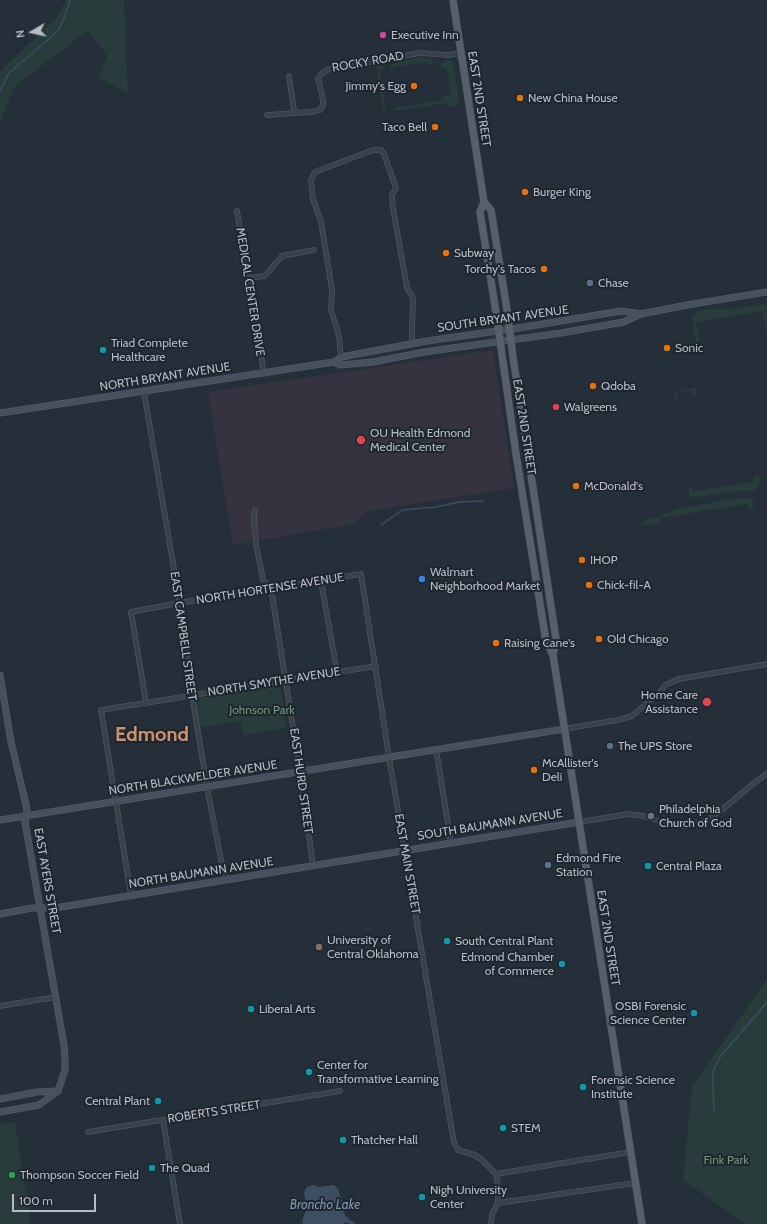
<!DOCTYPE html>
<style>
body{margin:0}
#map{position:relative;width:767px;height:1224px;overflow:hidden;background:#252f3a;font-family:Cabin,sans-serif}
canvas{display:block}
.north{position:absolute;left:12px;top:12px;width:40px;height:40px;-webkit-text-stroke:3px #1e262f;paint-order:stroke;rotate:261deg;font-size:11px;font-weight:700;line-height:16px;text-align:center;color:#b5bcc6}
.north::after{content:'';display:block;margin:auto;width:14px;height:18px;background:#b5bcc6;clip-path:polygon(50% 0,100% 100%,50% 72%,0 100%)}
.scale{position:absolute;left:12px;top:1194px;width:84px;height:18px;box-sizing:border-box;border:2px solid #b5bcc6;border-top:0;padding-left:5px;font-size:12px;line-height:14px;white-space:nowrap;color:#b5bcc6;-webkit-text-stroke:3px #1e262f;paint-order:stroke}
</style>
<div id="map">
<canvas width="767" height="1224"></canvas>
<div class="north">N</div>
<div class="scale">100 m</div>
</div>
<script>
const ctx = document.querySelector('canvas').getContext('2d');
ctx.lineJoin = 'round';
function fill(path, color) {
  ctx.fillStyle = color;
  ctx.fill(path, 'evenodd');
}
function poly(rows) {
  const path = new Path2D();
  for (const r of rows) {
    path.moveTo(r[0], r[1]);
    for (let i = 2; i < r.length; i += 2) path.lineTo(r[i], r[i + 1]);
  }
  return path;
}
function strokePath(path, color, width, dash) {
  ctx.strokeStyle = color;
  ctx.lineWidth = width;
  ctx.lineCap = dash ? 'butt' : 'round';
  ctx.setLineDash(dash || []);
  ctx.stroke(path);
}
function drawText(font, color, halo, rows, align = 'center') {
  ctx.font = font + ' Cabin,sans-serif';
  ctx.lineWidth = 4;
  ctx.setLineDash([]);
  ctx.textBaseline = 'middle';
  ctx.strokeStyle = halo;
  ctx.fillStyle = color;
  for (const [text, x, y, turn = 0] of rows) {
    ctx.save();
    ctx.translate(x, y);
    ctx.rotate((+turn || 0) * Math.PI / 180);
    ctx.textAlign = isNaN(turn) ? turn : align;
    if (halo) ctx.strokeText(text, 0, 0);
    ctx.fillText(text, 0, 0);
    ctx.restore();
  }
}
fill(poly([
 [493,350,514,488,369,511,353,524,233,545,208,392]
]), '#34333f');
fill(poly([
 [66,0,124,0,128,93,99,78,107,56,88,30,13,88,0,125,0,72,56,18],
 [423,57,432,59,434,61,433,64,429,66,426,62,393,67,394,70,393,71,391,69,390,65,393,63],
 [446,60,451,61,454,66,459,101,458,105,449,107,447,103,395,111,394,108,444,100,443,96,450,95,447,68,442,68,442,63],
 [376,65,382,65,384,68,380,71,386,109,383,110],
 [762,304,766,306,767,333,762,311,696,322,699,342,697,344,696,343,692,317,697,311,712,309,730,309],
 [694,388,697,390,696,395,693,395,692,390,677,392,677,398,674,398,674,394,677,391],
 [754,476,761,476,762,477,756,489,753,491,735,491,694,498,689,495,689,487,691,487,693,491,754,482],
 [739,498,752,499,754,502,753,508,749,509,747,504,661,518,661,523,641,525,643,521,657,517,680,508],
 [275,686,280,689,281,691,287,728,243,735,241,721,200,727,196,706,197,702,200,698],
 [767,979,767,1224,746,1224,683,1180,692,1087],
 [15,1122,31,1224,0,1224,0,1125]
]), '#283c3c');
fill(poly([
 [313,1185,319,1187,334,1185,338,1189,342,1201,345,1201,343,1207,345,1215,351,1221,355,1222,355,1224,350,1224,345,1222,343,1224,303,1224,302,1221,304,1215,307,1209,304,1193,307,1187]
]), '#3d4d62');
strokePath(poly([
 [0,91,9,73,57,32,64,19,70,0],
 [381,525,402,510,436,507,459,502,483,501],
 [714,1110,713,1089,713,1071,720,1057,767,1002]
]), '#3d4d62', 1.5);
const street = poly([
 [289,76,294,110,299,113],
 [267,115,311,112,320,110,323,105,323,100,318,78,322,73,329,69,420,53,448,55,461,53],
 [237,211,264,374],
 [248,278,265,276,282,256,314,250],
 [341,357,339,336,331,310,332,290,321,222,313,199,311,180,315,172,373,150,381,150,384,154,396,188,392,195,393,208,407,288,413,298,412,334,412,343],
 [144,392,182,616,192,695,207,787,222,865,227,879],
 [255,510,254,518,256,544,263,580,271,588,300,772,313,865],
 [321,581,337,672],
 [146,702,131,612,179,603,361,574,389,757,454,1143,458,1150,472,1154,481,1159,496,1174,499,1191,498,1198,498,1203,492,1214,491,1224],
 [564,729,618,720,632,716,660,692,665,685,679,679,767,664],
 [436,749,451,843],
 [579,822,629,814,644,816,674,826,684,826,706,821,719,812,767,773],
 [131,895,101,710,376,666],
 [0,1006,56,997],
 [163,1120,180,1224],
 [88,1132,340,1091],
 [496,1174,630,1152],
 [498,1203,635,1183]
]);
const secondary = poly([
 [334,362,340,365,373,362,424,352,561,333,624,322,641,314],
 [0,413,334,362,341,357,427,341,525,327,621,311,641,314,687,305,767,292],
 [0,675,11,742,27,809,25,822,64,1045,65,1060,65,1070,58,1091],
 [0,820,564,729],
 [0,914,32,908,55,908,579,822],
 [0,1099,37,1092,58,1091],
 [0,1112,39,1105,58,1091]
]);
const primary = poly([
 [453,0,484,202,480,212,496,312,516,454,546,641,553,655],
 [484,202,491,210,507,310,513,357,556,639,553,655,642,1224]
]);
strokePath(street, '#575f69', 5.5);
strokePath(secondary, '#575f69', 7);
strokePath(primary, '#424a54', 8);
strokePath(street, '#39414b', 4.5);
strokePath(secondary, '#47505d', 6);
strokePath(primary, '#57606a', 7);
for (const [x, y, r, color] of [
 [383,35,4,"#d1479c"],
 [414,86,4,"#e8710a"],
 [520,98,4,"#e8710a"],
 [435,127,4,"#e8710a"],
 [525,192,4,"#e8710a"],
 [446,253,4,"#e8710a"],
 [544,269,4,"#e8710a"],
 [590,283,4,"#5c6f8a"],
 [667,348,4,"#e8710a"],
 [103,350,4,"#0f9aa8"],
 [593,386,4,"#e8710a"],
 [556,407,4,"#e0444e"],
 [361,440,5,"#e0444e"],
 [576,486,4,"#e8710a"],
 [582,560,4,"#e8710a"],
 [422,579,4,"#3f7fe0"],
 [589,585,4,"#e8710a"],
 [599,639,4,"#e8710a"],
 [496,643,4,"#e8710a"],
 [707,702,5,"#e0444e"],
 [610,746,4,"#5c6f8a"],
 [534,770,4,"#e8710a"],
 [651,816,4,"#6b7280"],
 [548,865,4,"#5c6f8a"],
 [648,866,4,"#0f9aa8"],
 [447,941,4,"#0f9aa8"],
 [319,947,4,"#8d6e63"],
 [562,964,4,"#0f9aa8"],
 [251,1009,4,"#0f9aa8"],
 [694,1013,4,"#0f9aa8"],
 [309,1072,4,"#0f9aa8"],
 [583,1087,4,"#0f9aa8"],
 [158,1101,4,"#0f9aa8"],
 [503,1128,4,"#0f9aa8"],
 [343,1140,4,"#0f9aa8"],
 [152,1168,4,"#0f9aa8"],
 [12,1175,4,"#2e9e5b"],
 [422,1197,4,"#0f9aa8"]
]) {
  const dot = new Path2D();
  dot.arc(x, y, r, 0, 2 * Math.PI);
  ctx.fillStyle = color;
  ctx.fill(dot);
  strokePath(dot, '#1e262f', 1.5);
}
drawText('12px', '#b5bcc6', '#1e262f', [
 ["Executive Inn",391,35],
 ["Jimmy's Egg",406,86,"right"],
 ["New China House",528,98],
 ["Taco Bell",427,127,"right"],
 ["Burger King",533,192],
 ["Subway",454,253],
 ["Torchy's Tacos",536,269,"right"],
 ["Chase",598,283],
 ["Triad Complete",111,343],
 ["Healthcare",111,357],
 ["Sonic",675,348],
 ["Qdoba",601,386],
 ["Walgreens",564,407],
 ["OU Health Edmond",370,433],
 ["Medical Center",370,447],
 ["McDonald's",584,486],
 ["IHOP",590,560],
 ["Walmart",430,572],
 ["Neighborhood Market",430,586],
 ["Chick-fil-A",597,585],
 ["Old Chicago",607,639],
 ["Raising Cane's",504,643],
 ["Home Care",698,695,"right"],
 ["Assistance",698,709,"right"],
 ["The UPS Store",618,746],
 ["McAllister's",542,763],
 ["Deli",542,777],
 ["Philadelphia",659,809],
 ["Church of God",659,823],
 ["Edmond Fire",556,858],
 ["Station",556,872],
 ["Central Plaza",656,866],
 ["University of",327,940],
 ["Central Oklahoma",327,954],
 ["South Central Plant",455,941],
 ["Edmond Chamber",554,957,"right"],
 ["of Commerce",554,971,"right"],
 ["OSBI Forensic",686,1006,"right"],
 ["Science Center",686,1020,"right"],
 ["Liberal Arts",259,1009],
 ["Center for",317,1065],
 ["Transformative Learning",317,1079],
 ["Forensic Science",591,1080],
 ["Institute",591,1094],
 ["Central Plant",150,1101,"right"],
 ["STEM",511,1128],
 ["Thatcher Hall",351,1140],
 ["The Quad",160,1168],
 ["Thompson Soccer Field",20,1175],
 ["Nigh University",430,1190],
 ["Center",430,1204]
], 'left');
drawText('12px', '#b5bcc6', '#1e262f', [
 ["ROCKY ROAD",368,62,-10],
 ["EAST 2ND STREET",479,99,81],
 ["MEDICAL CENTER DRIVE",250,292,81],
 ["SOUTH BRYANT AVENUE",503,319,-8],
 ["NORTH BRYANT AVENUE",165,377,-9],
 ["EAST 2ND STREET",524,427,81],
 ["NORTH HORTENSE AVENUE",270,589,-9],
 ["EAST CAMPBELL STREET",183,636,82],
 ["NORTH SMYTHE AVENUE",274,682,-9],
 ["NORTH BLACKWELDER AVENUE",193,778,-9],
 ["EAST HURD STREET",301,781,82],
 ["SOUTH BAUMANN AVENUE",490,825,-9],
 ["EAST MAIN STREET",407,864,80],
 ["NORTH BAUMANN AVENUE",201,873,-9],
 ["EAST AYERS STREET",47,881,80],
 ["EAST 2ND STREET",608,938,81],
 ["ROBERTS STREET",214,1112,-9]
]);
drawText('12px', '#6e9576', '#1e262f', [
 ["Johnson Park",262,710],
 ["Fink Park",726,1160]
]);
drawText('italic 13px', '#7f93ab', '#1e262f', [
 ["Broncho Lake",325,1205]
]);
drawText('bold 20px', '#ca916c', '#1e262f', [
 ["Edmond",152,735]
]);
</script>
